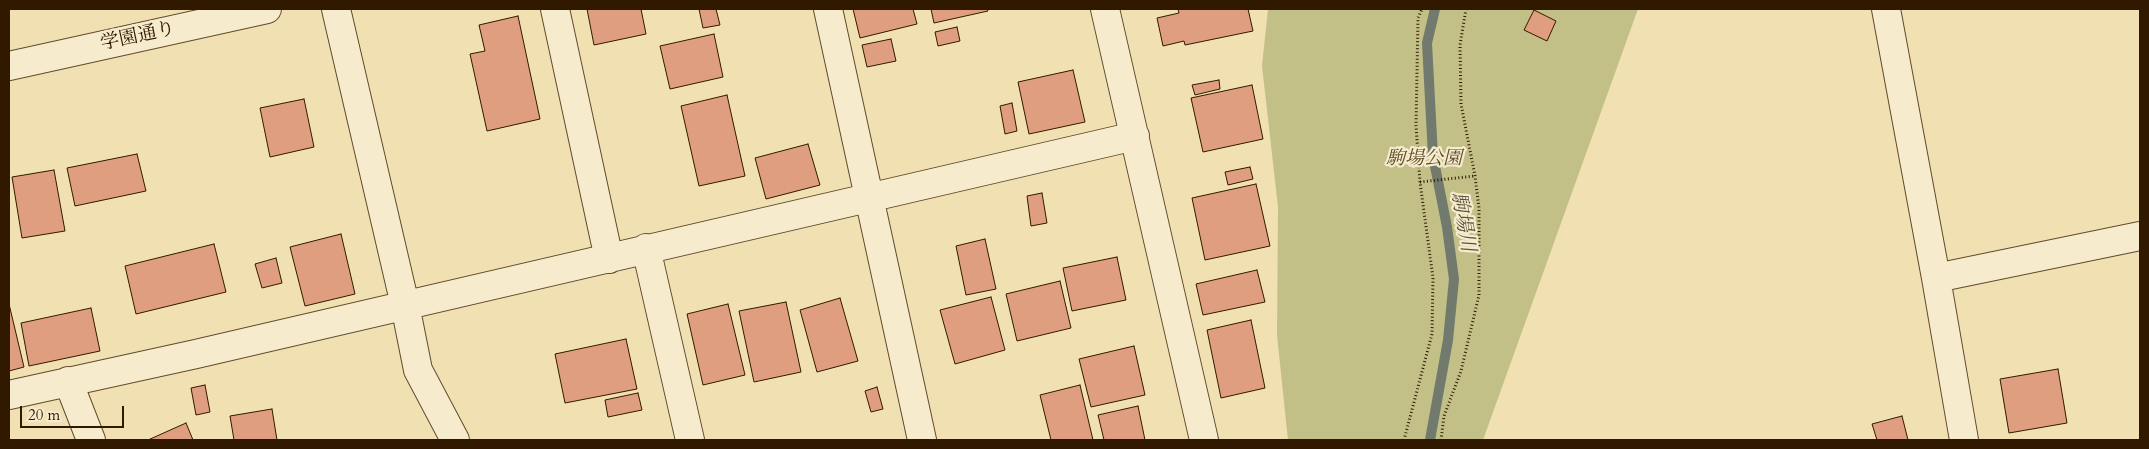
<!DOCTYPE html>
<meta charset="utf-8">
<style>
body{margin:0}
#map{position:relative;width:2149px;height:449px;overflow:hidden;background:#f1e0b2;font-family:Cardo,serif}
canvas{display:block}
.frame{position:absolute;inset:0;border:10px solid #311900;pointer-events:none}
.scale{position:absolute;left:20px;top:406px;width:104px;height:22px;box-sizing:border-box;border:2px solid #311900;border-top:0;padding-left:6px;font-size:15px;line-height:18px;white-space:nowrap;color:#311900;-webkit-text-stroke:4px #f6ebcd;paint-order:stroke}
</style>
<div id="map">
<canvas width="2149" height="449"></canvas>
<div class="frame"></div>
<div class="scale">20 m</div>
</div>
<script>
const ctx = document.querySelector('canvas').getContext('2d');
ctx.lineJoin = 'round';
function fill(path, color) {
  ctx.fillStyle = color;
  ctx.fill(path, 'evenodd');
}
function poly(rows) {
  const path = new Path2D();
  for (const r of rows) {
    path.moveTo(r[0], r[1]);
    for (let i = 2; i < r.length; i += 2) path.lineTo(r[i], r[i + 1]);
  }
  return path;
}
function strokePath(path, color, width, dash) {
  ctx.strokeStyle = color;
  ctx.lineWidth = width;
  ctx.lineCap = dash ? 'butt' : 'round';
  ctx.setLineDash(dash || []);
  ctx.stroke(path);
}
function drawText(font, color, halo, rows, align = 'center') {
  ctx.font = font + ' Cardo,"Noto Serif JP",serif';
  ctx.lineWidth = 4.5;
  ctx.setLineDash([]);
  ctx.textBaseline = 'middle';
  ctx.strokeStyle = halo;
  ctx.fillStyle = color;
  for (const [text, x, y, turn = 0] of rows) {
    ctx.save();
    ctx.translate(x, y);
    ctx.rotate((+turn || 0) * Math.PI / 180);
    ctx.textAlign = isNaN(turn) ? turn : align;
    if (halo) ctx.strokeText(text, 0, 0);
    ctx.fillText(text, 0, 0);
    ctx.restore();
  }
}
fill(poly([
 [1268,9,1638,9,1483,440,1288,440,1277,335,1278,207,1262,66]
]), '#c2c087');
strokePath(poly([
 [1430,440,1448,340,1454,279,1447,227,1433,156,1427,43,1435,9]
]), '#727a6d', 10);
const building = poly([
 [587,9,641,9,646,34,594,45,587,9],
 [699,9,716,9,720,25,703,28,699,9],
 [853,9,913,9,917,24,860,38,853,9],
 [931,9,987,9,988,11,934,23,931,9],
 [1178,9,1248,9,1253,31,1185,45,1184,41,1163,46,1157,18,1179,13,1178,9],
 [1534,10,1556,21,1547,41,1524,30,1534,10],
 [518,16,540,119,487,131,470,54,485,51,479,25,518,16],
 [957,27,960,41,938,46,935,32,957,27],
 [714,34,723,77,670,89,660,46,714,34],
 [891,39,896,61,867,67,862,45,891,39],
 [1073,70,1085,122,1029,134,1018,82,1073,70],
 [1219,80,1220,89,1195,95,1192,85,1219,80],
 [1252,85,1263,139,1203,152,1191,98,1252,85],
 [727,95,745,176,699,186,681,106,727,95],
 [304,99,314,147,270,157,260,108,304,99],
 [1012,103,1017,131,1005,134,1000,106,1012,103],
 [808,144,820,185,766,199,755,158,808,144],
 [137,154,146,191,75,206,67,168,137,154],
 [1250,167,1253,179,1228,185,1225,172,1250,167],
 [54,170,65,231,22,238,12,177,54,170],
 [1256,184,1270,246,1205,260,1192,198,1256,184],
 [1042,193,1047,223,1031,226,1027,196,1042,193],
 [341,234,355,294,305,306,290,247,341,234],
 [985,239,996,289,966,295,956,246,985,239],
 [214,244,226,292,136,314,125,266,214,244],
 [1117,257,1126,300,1072,311,1063,268,1117,257],
 [276,258,282,283,262,288,255,264,276,258],
 [1257,270,1265,302,1203,315,1196,284,1257,270],
 [1060,281,1071,328,1017,341,1006,294,1060,281],
 [991,297,1005,350,955,364,940,310,991,297],
 [840,298,858,361,817,372,800,310,840,298],
 [786,302,801,372,754,382,739,311,786,302],
 [9,304,24,367,9,371,9,304],
 [728,304,745,375,703,385,687,314,728,304],
 [91,308,100,351,29,366,21,323,91,308],
 [1251,320,1265,388,1221,398,1207,330,1251,320],
 [626,339,637,389,565,403,555,354,626,339],
 [1134,346,1145,395,1091,407,1079,359,1134,346],
 [2058,369,2067,423,2009,433,2000,379,2058,369],
 [205,385,210,412,196,415,191,388,205,385],
 [1080,385,1093,440,1051,440,1040,395,1080,385],
 [877,387,883,409,871,412,865,391,877,387],
 [638,393,642,410,608,417,605,400,638,393],
 [1138,406,1145,440,1104,440,1098,415,1138,406],
 [272,409,277,440,234,440,230,416,272,409],
 [1902,416,1908,440,1877,440,1872,424,1902,416],
 [186,423,193,440,148,440,186,423]
]);
fill(building, '#de9e7f');
strokePath(building, '#311900', 1);
const minor = poly([
 [336,9,405,305,418,370,455,440],
 [555,9,609,259],
 [828,9,922,440],
 [1105,9,1204,440],
 [1886,9,1936,278,1964,440],
 [9,66,267,9],
 [646,248,690,440],
 [1936,278,2140,236],
 [68,381,91,440],
 [9,395,196,354,1135,136]
]);
strokePath(minor, '#614b2c', 30);
strokePath(poly([
 [1420,182,1475,176],
 [1404,440,1432,334,1433,278,1420,182,1416,126,1418,18,1422,9],
 [1441,440,1444,416,1461,371,1479,295,1479,208,1475,176,1461,104,1460,45,1466,9]
]), '#311900', 3, [1, 2.5]);
strokePath(minor, '#f6ebcd', 28);
drawText('19px', '#311900', '#f6ebcd', [
 ["学園通り",138,37,-12]
]);
drawText('italic 19px', '#5c4b28', '#f6ebcd', [
 ["駒場公園",1424,160]
]);
drawText('italic 20px', '#57523f', '#f6ebcd', [
 ["駒場川",1462,222,80]
]);
</script>
